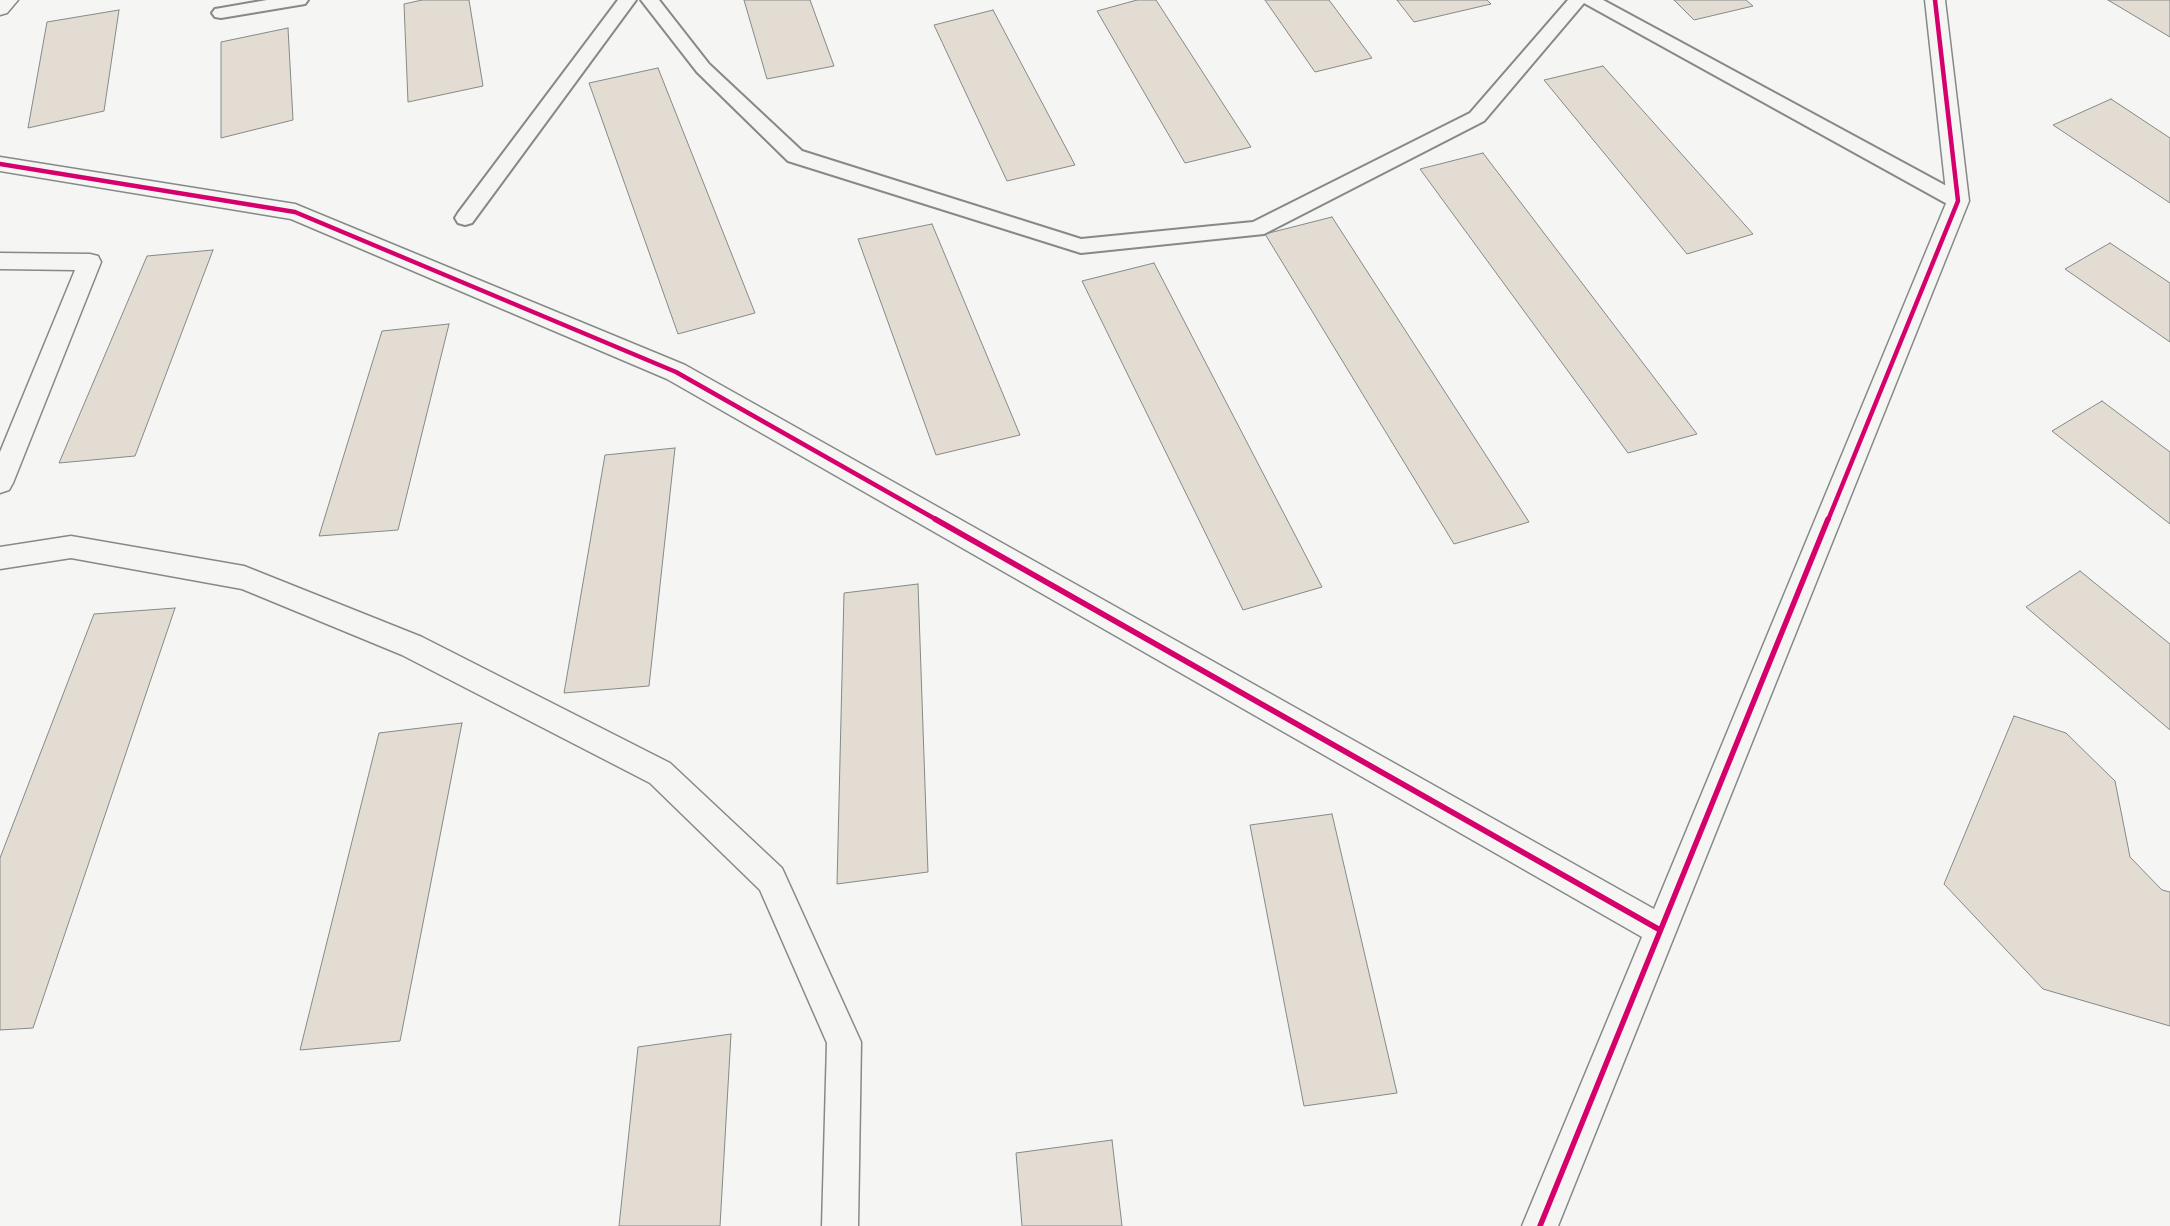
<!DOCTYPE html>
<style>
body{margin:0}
canvas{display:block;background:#f5f5f3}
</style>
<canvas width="2170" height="1226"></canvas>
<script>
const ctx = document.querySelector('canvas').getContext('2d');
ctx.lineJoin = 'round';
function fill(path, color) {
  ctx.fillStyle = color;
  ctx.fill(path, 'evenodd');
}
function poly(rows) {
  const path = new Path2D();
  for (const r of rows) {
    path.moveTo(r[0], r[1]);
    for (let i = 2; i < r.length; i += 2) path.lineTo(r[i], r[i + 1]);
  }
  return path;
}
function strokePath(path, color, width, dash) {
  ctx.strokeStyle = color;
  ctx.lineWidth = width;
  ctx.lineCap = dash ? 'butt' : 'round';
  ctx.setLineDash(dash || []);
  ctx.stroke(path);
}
const building = poly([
 [422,0,469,0,483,86,408,102,404,4,422,0],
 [744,0,810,0,834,66,767,79,744,0],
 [1137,0,1156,0,1251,147,1185,163,1097,11,1137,0],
 [1265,0,1329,0,1372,58,1315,72,1265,0],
 [1397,0,1487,0,1491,4,1414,22,1397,0],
 [1674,0,1746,0,1753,6,1694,20,1674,0],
 [2108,0,2170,0,2170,37,2108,0],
 [119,10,104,111,28,128,47,22,119,10],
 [993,10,1075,165,1007,181,934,25,993,10],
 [288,28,293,120,221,138,221,42,288,28],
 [1603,66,1753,234,1687,254,1544,80,1603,66],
 [658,68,755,313,678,334,589,83,658,68],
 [2111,99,2170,138,2170,203,2053,125,2111,99],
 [1483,153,1697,434,1628,453,1420,169,1483,153],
 [1332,217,1529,522,1454,544,1265,234,1332,217],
 [932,224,1020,435,936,455,858,239,932,224],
 [2110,243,2170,283,2170,342,2065,269,2110,243],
 [213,250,135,456,59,463,147,256,213,250],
 [1154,263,1322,587,1243,610,1082,281,1154,263],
 [449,324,398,530,319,536,382,331,449,324],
 [2102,401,2170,452,2170,524,2052,431,2102,401],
 [675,448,649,686,564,693,605,455,675,448],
 [2080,571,2170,644,2170,730,2026,607,2080,571],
 [918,584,928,872,837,884,844,593,918,584],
 [175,608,33,1028,0,1030,0,858,94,614,175,608],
 [2014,716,2066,733,2115,781,2130,857,2162,890,2170,892,2170,1026,2043,989,1944,884,2014,716],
 [462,723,400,1041,300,1050,379,733,462,723],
 [1332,814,1397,1093,1304,1106,1250,825,1332,814],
 [731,1034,720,1226,619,1226,638,1047,731,1034],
 [1112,1140,1122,1226,1022,1226,1016,1153,1112,1140]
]);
fill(building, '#e3dcd3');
strokePath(building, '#858a88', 1);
const lane = poly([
 [267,0,308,0,305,4,221,18,215,17,212,13,215,9,221,8,267,0],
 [618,0,636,0,472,223,465,225,458,223,455,218,458,213,618,0],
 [641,0,659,0,709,64,802,151,1081,239,1253,222,1470,113,1568,0,1603,0,1965,196,1968,201,1965,206,1958,208,1951,206,1584,3,1484,121,1264,234,1081,253,788,161,697,72,641,0]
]);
const street = poly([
 [0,0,18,0,7,13,0,15,0,0],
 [1925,0,1945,0,1969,201,1558,1226,1522,1226,1642,937,667,379,291,219,0,171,0,157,295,204,685,365,1654,909,1947,201,1925,0],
 [0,253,90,254,98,256,101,262,13,483,9,490,0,493,0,452,75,270,0,269,0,253],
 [71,536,244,566,254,570,422,637,670,763,782,868,861,1042,858,1226,822,1226,827,1043,760,890,650,783,402,655,242,589,71,558,0,569,0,547,71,536]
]);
strokePath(lane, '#858a88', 4);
strokePath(street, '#858a88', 3);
fill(lane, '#f5f5f3');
fill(street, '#f5f5f3');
strokePath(poly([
 [0,164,295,212,676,372,937,520],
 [1828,520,1958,201,1935,0]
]), '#d6006c', 4.5);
strokePath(poly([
 [935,519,1660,930],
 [1540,1226,1828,519]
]), '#d6006c', 5.5);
</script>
